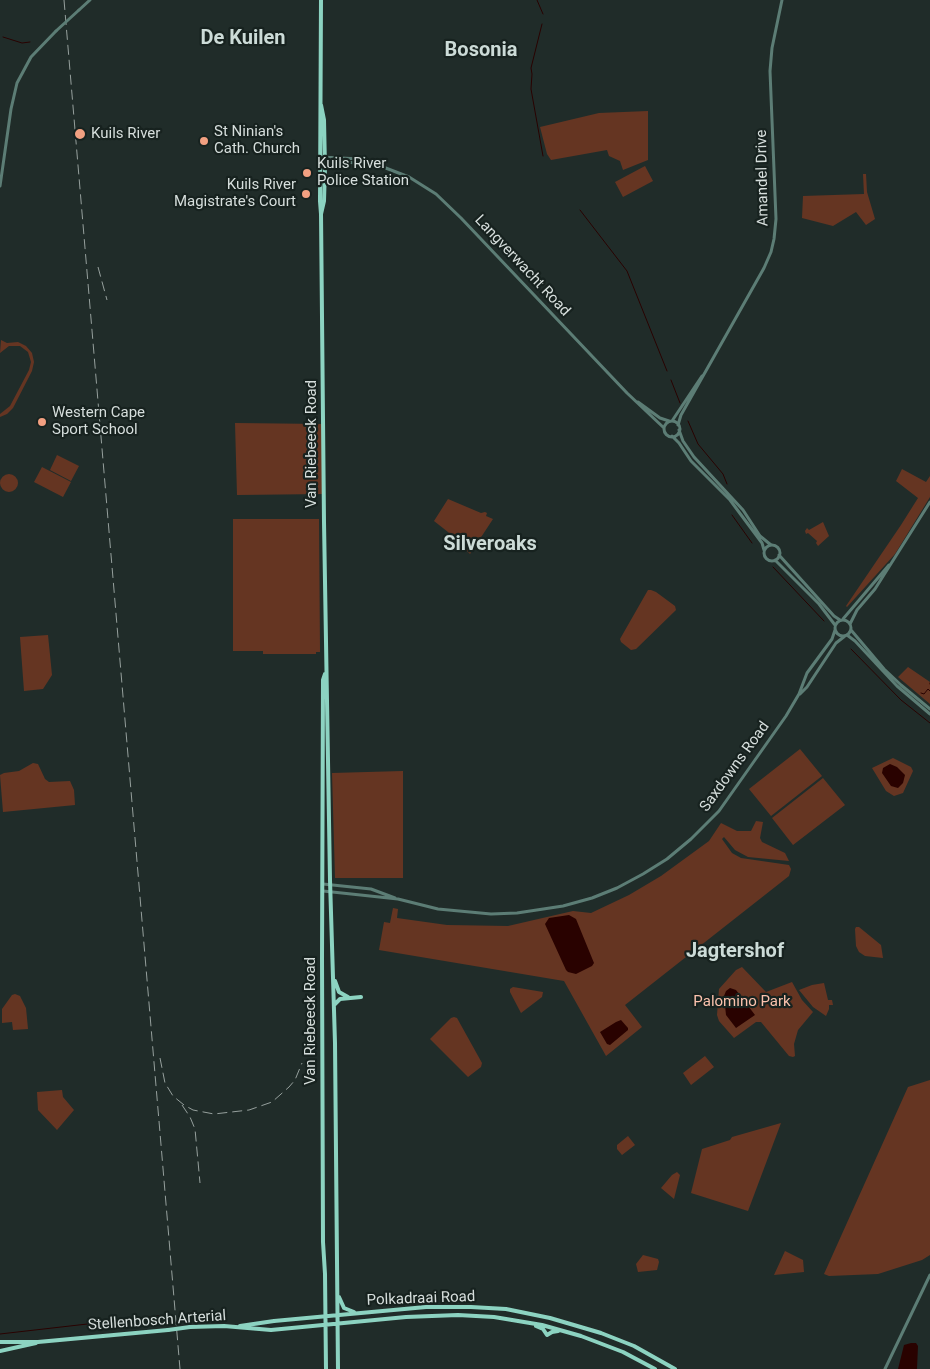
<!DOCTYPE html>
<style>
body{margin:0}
canvas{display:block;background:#202c29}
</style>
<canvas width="930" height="1369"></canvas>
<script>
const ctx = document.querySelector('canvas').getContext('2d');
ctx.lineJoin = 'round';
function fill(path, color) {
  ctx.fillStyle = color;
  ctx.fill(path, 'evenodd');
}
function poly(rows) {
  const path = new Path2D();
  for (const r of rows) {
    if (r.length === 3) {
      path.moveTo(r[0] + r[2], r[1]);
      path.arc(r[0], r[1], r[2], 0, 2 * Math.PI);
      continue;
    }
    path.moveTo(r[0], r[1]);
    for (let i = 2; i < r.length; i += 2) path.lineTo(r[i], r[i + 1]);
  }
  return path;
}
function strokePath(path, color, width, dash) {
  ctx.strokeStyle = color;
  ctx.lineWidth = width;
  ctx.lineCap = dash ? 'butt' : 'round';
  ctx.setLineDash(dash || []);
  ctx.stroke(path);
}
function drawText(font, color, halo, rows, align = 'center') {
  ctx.font = font + ' Roboto,sans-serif';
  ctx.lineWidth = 4.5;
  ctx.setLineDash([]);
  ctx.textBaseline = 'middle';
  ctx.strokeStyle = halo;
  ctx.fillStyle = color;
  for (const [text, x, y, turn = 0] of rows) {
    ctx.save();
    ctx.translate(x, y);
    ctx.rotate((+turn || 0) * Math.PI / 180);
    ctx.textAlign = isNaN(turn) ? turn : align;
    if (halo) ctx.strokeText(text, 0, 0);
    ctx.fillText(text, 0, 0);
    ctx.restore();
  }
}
fill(poly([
 [648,111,648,160,623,170,620,161,609,156,607,150,551,160,547,154,540,127,599,113],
 [645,166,653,181,623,197,615,182],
 [863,174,866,174,867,192,875,219,866,225,856,212,833,226,802,218,803,196,864,194],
 [1,340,7,343,18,342,26,346,32,353,34,362,32,371,13,408,7,414,0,417,0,414,10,406,29,370,31,362,28,352,20,346,9,346,0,353],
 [235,423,323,424,324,494,237,495],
 [57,455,79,466,71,481,50,470],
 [42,467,71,482,63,497,34,482],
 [902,469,926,482,930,476,930,497,895,554,847,607,846,606,901,525,918,498,896,481],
 [9,483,9],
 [448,499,481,513,485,512,487,513,486,516,493,519,470,554,448,532,434,521],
 [233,519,319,519,320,652,316,652,316,654,263,654,263,651,233,651],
 [823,522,829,536,818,546,816,543,817,541,808,533,806,534,805,531,807,528,809,530],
 [648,590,651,590,656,592,675,606,676,610,636,649,631,650,621,642,620,639],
 [48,635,52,675,43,689,24,691,20,637],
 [908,667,930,682,930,704,898,677],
 [800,749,822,776,771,816,749,789],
 [893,758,911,767,913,771,903,793,894,796,886,791,872,768],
 [33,763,38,764,45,779,49,782,70,781,74,790,75,805,3,812,0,775,4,773,19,771],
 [403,771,403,878,335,878,332,773],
 [823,778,845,805,793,845,772,818],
 [756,821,763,822,760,838,762,842,785,853,789,861,748,857,735,850,724,837,722,839,732,853,741,858,789,865,791,869,789,876,625,1005,642,1027,606,1056,564,981,379,950,384,922,390,923,393,908,398,909,397,918,447,925,508,926,573,911,591,913,629,895,661,876,709,841,721,823,737,831,751,831],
 [856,927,859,927,881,945,883,958,865,956,859,952,856,946,855,929],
 [742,967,766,992,792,982,802,1000,813,1012,798,1030,794,1044,795,1056,793,1057,789,1056,761,1022,756,1022,734,1038,719,1021,717,1015,719,989,736,970],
 [824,983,828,1000,832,1000,833,1005,829,1005,829,1009,826,1016,813,1007,799,990,812,985],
 [513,987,543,992,542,997,521,1013,510,992,510,989],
 [15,994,20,996,26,1008,28,1029,13,1030,12,1022,2,1023,2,1009,12,995],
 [454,1017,457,1018,482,1063,481,1067,468,1077,430,1039,451,1018],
 [705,1056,714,1067,691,1085,683,1073],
 [930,1080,930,1255,922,1260,878,1274,829,1276,824,1274,908,1087],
 [62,1090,63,1097,74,1110,57,1130,38,1110,37,1092],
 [781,1123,748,1211,691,1193,702,1149,730,1140,732,1137],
 [628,1136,635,1145,622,1155,617,1149,617,1145],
 [677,1172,680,1175,674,1199,661,1188,672,1175],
 [785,1251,803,1260,804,1272,774,1275],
 [643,1255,658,1259,659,1262,657,1270,638,1272,636,1264]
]), '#653522');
fill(poly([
 [890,764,897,767,905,775,903,783,898,788,891,786,882,773,883,768],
 [569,915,576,919,594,963,592,966,576,974,568,972,566,970,545,924,549,918],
 [730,988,736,990,755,1015,736,1028,726,1015,724,996,726,991],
 [621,1020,628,1028,628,1030,610,1045,607,1044,600,1032,616,1022],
 [911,1343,916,1343,918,1346,917,1369,898,1369,904,1345]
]), '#290200');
strokePath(poly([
 [537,0,543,14],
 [542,24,531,68,532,74,531,89,543,156],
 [3,37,22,43,30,42],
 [580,210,627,271,667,371],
 [671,380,680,403],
 [688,421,698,444,723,474,727,484],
 [732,515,752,543],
 [773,567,824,621],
 [851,649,901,700,930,723],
 [930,683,930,684],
 [921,693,924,694,928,689,930,691],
 [0,1334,166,1315]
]), '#290200', 1);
strokePath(poly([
 [79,10,90,0],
 [321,157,360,159],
 [362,161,3.5],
 [365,160,409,177,436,194,461,218,627,393,664,428],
 [324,161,359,163],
 [0,186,11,109,17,83,31,57,56,31],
 [638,402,660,418,669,421],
 [672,421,702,376],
 [672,429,8],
 [678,425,681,415,764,268,771,252,774,239,776,219,770,71,772,48,782,0],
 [679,430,683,441,694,457,743,510,760,536,771,545],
 [672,436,679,443,691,461,730,500,762,543,764,550],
 [772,553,8],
 [779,555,834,616,840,620],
 [775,560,819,604,835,625],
 [843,619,889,565],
 [843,628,8],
 [850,624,857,610,875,589,930,502],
 [851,630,884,669,901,685,930,709],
 [847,635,855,641,897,686,930,714],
 [800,694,807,687,836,643,845,636],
 [323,884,371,889,395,898],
 [323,891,398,899,438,909,491,914,517,913,563,906,592,898,617,888,643,874,667,859,691,839,719,811,786,716,799,694,807,673,832,639,835,630],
 [885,1369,930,1275]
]), '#5c7d75', 3);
strokePath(poly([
 [321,0,320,201,321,214,324,522,330,880,335,1043,338,1369],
 [321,105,324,120,325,167,324,201,321,214],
 [325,674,323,680,322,958,323,1242,325,1274,326,1369],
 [335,981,339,992,348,997],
 [334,1005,340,999,361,997],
 [339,1297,344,1308,354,1312],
 [240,1326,274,1321,426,1307,471,1307,506,1309,550,1318,601,1333,634,1346,675,1369],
 [536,1326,543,1329,547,1335,552,1332,558,1331],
 [190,1327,224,1326,271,1330,406,1317,458,1315,494,1317,542,1325,581,1336,623,1352,655,1369],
 [0,1342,38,1342,168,1330],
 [0,1351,36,1343]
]), '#8cd3c1', 4);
strokePath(poly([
 [64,0,180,1369],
 [98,267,107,300],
 [160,1058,165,1083,173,1096,184,1105,193,1110,214,1114,249,1110,272,1102,289,1087,295,1080,302,1063],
 [182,1105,190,1117,195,1129,200,1183]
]), '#96a09d', 1, [10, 5]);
strokePath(poly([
 [56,31,79,10]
]), '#5c7d75', 3);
strokePath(poly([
 [168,1330,190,1327]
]), '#8cd3c1', 4);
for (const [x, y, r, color] of [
 [80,134,6,"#f2a081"],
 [204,141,5,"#f2a081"],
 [307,173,5,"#f2a081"],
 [306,194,5,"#f2a081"],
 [42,422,5,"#f2a081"]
]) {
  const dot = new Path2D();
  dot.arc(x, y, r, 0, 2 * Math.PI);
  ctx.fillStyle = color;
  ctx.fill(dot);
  strokePath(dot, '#17221f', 2);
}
drawText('15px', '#d6dedc', '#17221f', [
 ["St Ninian's",214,132],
 ["Cath. Church",214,149],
 ["Kuils River",91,134],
 ["Kuils River",317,164],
 ["Police Station",317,181],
 ["Kuils River",296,185,"right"],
 ["Magistrate's Court",296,202,"right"],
 ["Western Cape",52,413],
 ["Sport School",52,430]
], 'left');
drawText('15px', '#d6dedc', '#17221f', [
 ["Amandel Drive",763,178,-91],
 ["Langverwacht Road",522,266,47],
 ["Van Riebeeck Road",312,444,-90],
 ["Saxdowns Road",735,767,-54],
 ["Van Riebeeck Road",311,1021,-90],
 ["Polkadraai Road",421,1299,-2],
 ["Stellenbosch Arterial",157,1321,-4]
]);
drawText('15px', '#fbc2ad', '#17221f', [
 ["Palomino Park",742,1002]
]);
drawText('bold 20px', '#ccdbd7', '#17221f', [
 ["De Kuilen",243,39],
 ["Bosonia",481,51],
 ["Silveroaks",490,545],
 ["Jagtershof",735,952]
]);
</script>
